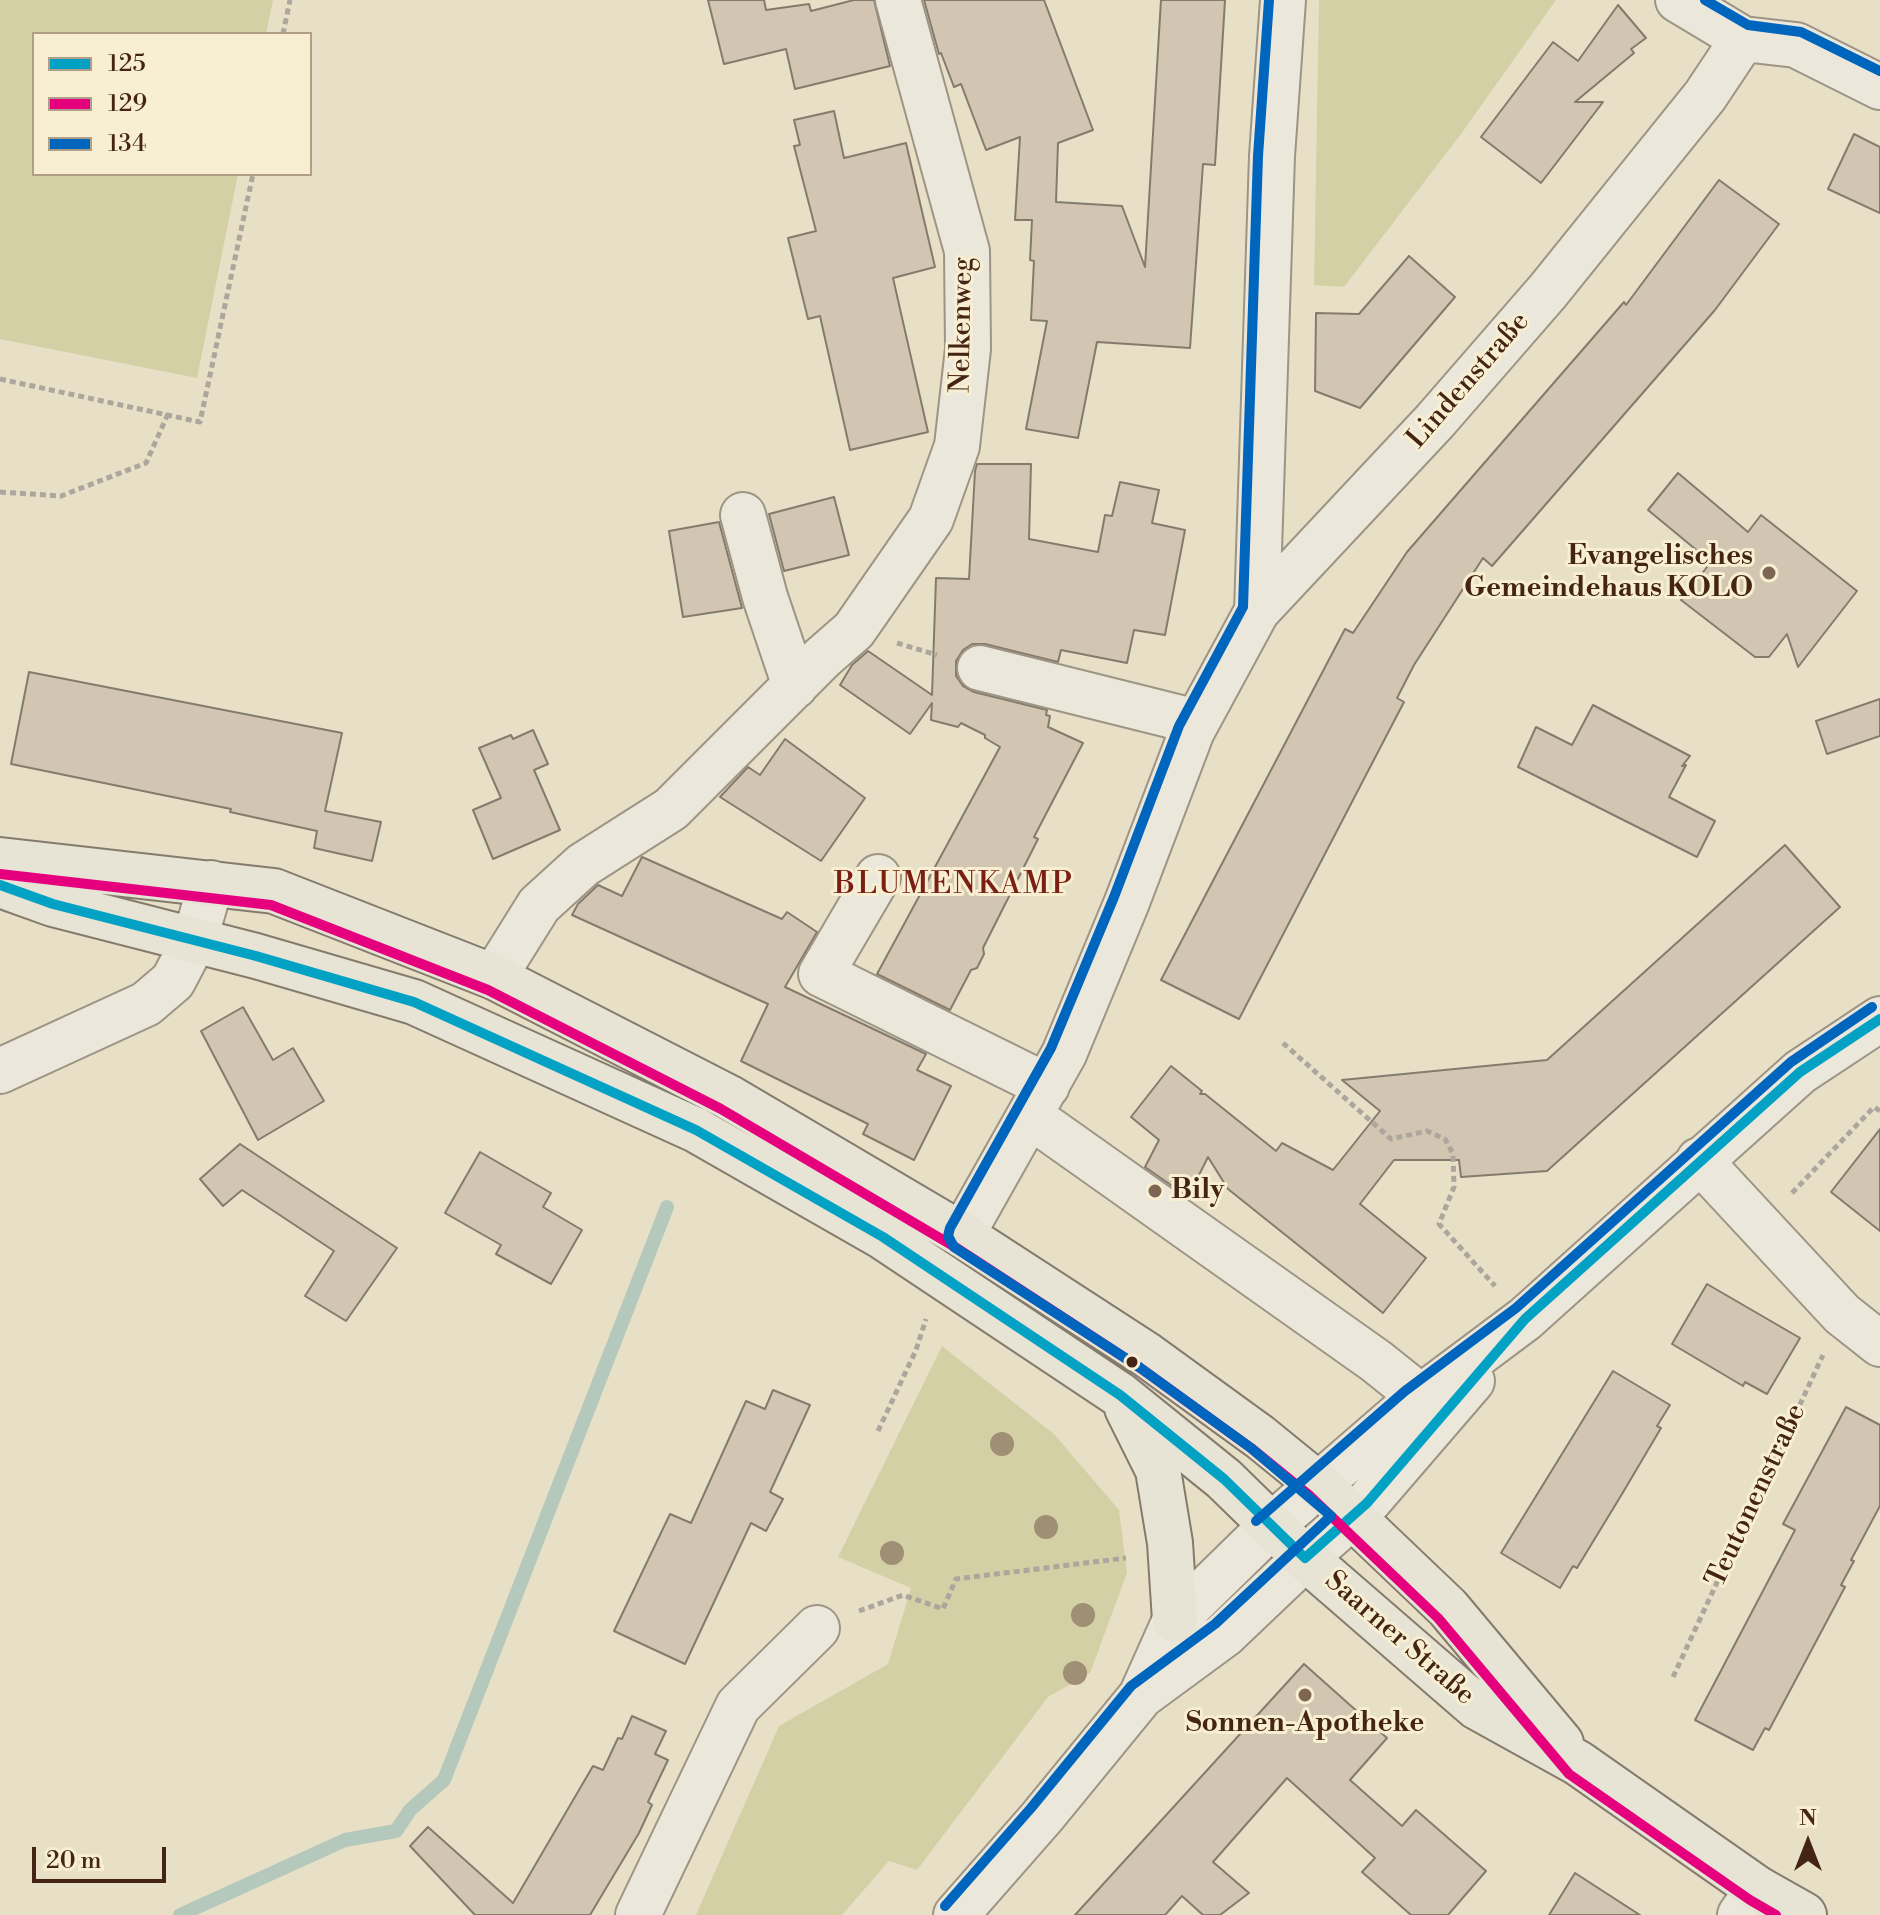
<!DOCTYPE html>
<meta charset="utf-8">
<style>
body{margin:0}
#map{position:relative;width:1880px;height:1915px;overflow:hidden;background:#e7e0c7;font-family:"Libre Bodoni",serif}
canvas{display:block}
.legend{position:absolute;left:32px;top:32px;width:280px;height:144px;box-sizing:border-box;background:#f8efd2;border:2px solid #b09e86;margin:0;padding:10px 14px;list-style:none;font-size:24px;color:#442414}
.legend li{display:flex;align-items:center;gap:16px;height:40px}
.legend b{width:40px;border:2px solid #b09e86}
.north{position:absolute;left:1768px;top:1803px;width:80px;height:80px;-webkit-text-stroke:6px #f8efd2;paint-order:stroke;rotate:0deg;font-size:22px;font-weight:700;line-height:32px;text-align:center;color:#442414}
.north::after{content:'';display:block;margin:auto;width:28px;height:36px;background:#442414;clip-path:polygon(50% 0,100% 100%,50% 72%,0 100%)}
.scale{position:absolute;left:32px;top:1847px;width:134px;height:36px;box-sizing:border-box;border:4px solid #442414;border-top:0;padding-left:10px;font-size:24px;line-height:28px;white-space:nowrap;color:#442414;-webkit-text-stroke:6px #f8efd2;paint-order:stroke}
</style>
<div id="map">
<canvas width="1880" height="1915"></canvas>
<ul class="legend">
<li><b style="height:10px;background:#03a2c5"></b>125</li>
<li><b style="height:10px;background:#e5007d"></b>129</li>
<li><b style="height:10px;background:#0065bd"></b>134</li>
</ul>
<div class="north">N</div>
<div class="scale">20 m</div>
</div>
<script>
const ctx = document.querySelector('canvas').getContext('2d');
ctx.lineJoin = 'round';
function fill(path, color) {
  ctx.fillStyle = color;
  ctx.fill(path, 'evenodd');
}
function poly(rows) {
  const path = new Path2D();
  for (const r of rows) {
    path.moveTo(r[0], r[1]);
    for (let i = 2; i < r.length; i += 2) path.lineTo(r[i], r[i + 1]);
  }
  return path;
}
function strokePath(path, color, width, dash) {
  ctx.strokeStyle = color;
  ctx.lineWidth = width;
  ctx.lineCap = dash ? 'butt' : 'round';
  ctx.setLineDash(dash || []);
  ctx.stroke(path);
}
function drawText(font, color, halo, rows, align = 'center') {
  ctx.font = font + ' "Libre Bodoni",serif';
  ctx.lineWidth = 6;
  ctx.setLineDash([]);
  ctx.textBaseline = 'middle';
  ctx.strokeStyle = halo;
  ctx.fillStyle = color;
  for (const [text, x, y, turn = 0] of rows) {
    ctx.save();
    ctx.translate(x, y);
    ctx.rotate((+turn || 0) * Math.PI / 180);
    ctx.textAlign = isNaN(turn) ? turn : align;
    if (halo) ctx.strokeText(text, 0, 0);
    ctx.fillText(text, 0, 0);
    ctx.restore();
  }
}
fill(poly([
 [0,0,273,0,266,34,34,34,34,174,238,174,197,378,0,339],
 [1319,0,1556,0,1461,134,1344,287,1314,285],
 [942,1346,1054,1434,1119,1510,1127,1573,1090,1673,1048,1697,917,1870,889,1861,842,1915,696,1915,779,1726,888,1664,911,1588,838,1557]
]), '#d3d0a6');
strokePath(poly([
 [180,1915,345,1840,396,1831,410,1810,444,1780,667,1207]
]), '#b5c8bc', 14);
const building = poly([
 [708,0,764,0,766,10,809,4,811,11,854,0,874,0,890,66,795,89,786,49,724,64,708,0],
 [924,0,1044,0,1093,130,1058,143,1056,202,1122,206,1145,267,1161,0,1225,0,1215,165,1203,164,1190,348,1097,342,1078,438,1026,429,1047,321,1031,320,1034,261,1030,260,1032,220,1015,220,1020,137,986,150,961,84,954,87,941,53,939,54,924,0],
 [1618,5,1646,38,1631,49,1634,53,1575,102,1603,102,1541,183,1481,137,1553,42,1578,61,1618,5],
 [834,111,844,158,906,143,935,267,893,278,928,432,850,450,820,316,808,319,788,238,816,231,794,146,800,145,794,120,834,111],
 [1854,134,1880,147,1880,213,1828,189,1854,134],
 [1719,180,1779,224,1715,310,1492,566,1483,558,1414,665,1397,698,1404,702,1239,1019,1161,980,1345,629,1353,633,1407,552,1624,302,1626,305,1719,180],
 [1409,256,1455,297,1360,408,1315,391,1316,313,1359,314,1409,256],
 [977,464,1031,464,1029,539,1098,552,1105,515,1112,516,1120,482,1159,490,1152,523,1185,530,1165,635,1134,630,1127,663,1061,650,1058,662,985,644,972,644,963,650,956,661,956,676,963,686,974,692,1047,710,1046,715,1050,716,1048,727,1083,743,1034,837,1038,839,983,948,984,954,977,968,971,970,950,1010,877,974,1000,747,985,738,985,735,961,723,958,727,931,720,932,703,910,734,840,685,852,665,868,651,932,695,936,578,969,579,975,471,977,464],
 [1678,473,1748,532,1761,515,1857,591,1798,667,1787,634,1769,657,1755,657,1681,600,1711,562,1648,510,1678,473],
 [834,497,849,555,784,571,769,514,834,497],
 [719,522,742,608,683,617,669,531,719,522],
 [29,672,342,733,325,811,381,822,372,861,314,848,317,831,230,812,231,809,11,764,29,672],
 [1880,699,1880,736,1827,754,1816,721,1880,699],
 [1593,705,1690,756,1682,766,1686,765,1669,797,1715,821,1697,857,1518,767,1536,727,1572,745,1593,705],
 [533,730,548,764,534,770,560,830,493,859,473,810,501,798,479,748,511,735,513,739,533,730],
 [785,739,865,798,821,861,720,797,748,767,760,775,785,739],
 [1785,845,1840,907,1547,1171,1461,1177,1459,1160,1394,1160,1360,1204,1426,1258,1383,1313,1228,1189,1208,1157,1188,1197,1145,1167,1159,1140,1131,1117,1171,1066,1202,1091,1200,1094,1205,1094,1276,1151,1282,1143,1333,1170,1380,1111,1342,1080,1547,1060,1785,845],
 [642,857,782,919,787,912,817,932,785,987,926,1054,917,1070,951,1086,914,1160,863,1134,868,1124,741,1061,768,1004,572,915,578,904,598,885,622,896,642,857],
 [243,1007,273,1060,293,1048,324,1101,258,1140,201,1031,243,1007],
 [1880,1129,1880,1231,1831,1192,1880,1129],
 [240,1144,397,1248,346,1321,305,1296,334,1251,242,1190,223,1206,200,1179,240,1144],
 [480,1152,551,1193,543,1207,582,1230,551,1284,496,1254,501,1245,445,1213,480,1152],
 [1707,1284,1800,1338,1767,1394,1745,1382,1743,1386,1672,1344,1707,1284],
 [1613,1371,1670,1405,1657,1426,1661,1428,1622,1494,1577,1568,1573,1566,1560,1588,1501,1553,1613,1371],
 [773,1390,810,1405,770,1492,783,1499,766,1531,751,1523,685,1664,614,1631,670,1514,691,1523,746,1401,765,1409,773,1390],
 [1846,1407,1880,1425,1880,1506,1851,1560,1854,1561,1841,1585,1845,1587,1769,1730,1765,1728,1753,1750,1695,1720,1795,1530,1783,1524,1846,1407],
 [1304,1664,1387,1738,1350,1780,1402,1826,1416,1810,1486,1871,1448,1915,1411,1915,1362,1872,1375,1858,1287,1778,1213,1862,1249,1893,1220,1915,1203,1915,1182,1896,1165,1915,1075,1915,1304,1664],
 [632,1716,666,1731,655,1754,668,1760,648,1802,652,1805,639,1833,590,1915,475,1915,410,1846,428,1827,513,1903,593,1766,603,1770,618,1738,622,1739,632,1716],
 [1575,1873,1640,1915,1549,1915,1575,1873]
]);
fill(building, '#d2c6b3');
strokePath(building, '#857b6d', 2);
const minor = poly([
 [1678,0,1743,39,1796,45,1880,87],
 [743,515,765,597,795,686],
 [1257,611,1272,156,1283,0],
 [980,668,1197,722],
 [878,877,821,974,1047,1086],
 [494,977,539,905,583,865,671,809,822,658,854,630,931,519,957,446,968,349,967,251,898,0],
 [0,1071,146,1004,173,981,195,939,211,883],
 [1030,1116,1376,1361,1421,1397],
 [1699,1160,1842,1314,1880,1344],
 [962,1235,1064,1054,1127,902,1192,731,1257,611,1435,421,1548,291,1705,96,1743,39],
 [1141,1696,1175,1620,1272,1525,1414,1402,1525,1319,1800,1072,1880,1019],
 [638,1915,738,1706,817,1628],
 [956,1915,1042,1817,1141,1696,1224,1635,1305,1558,1367,1503,1472,1381],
 [1740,1915,1758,1889]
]);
const major = poly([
 [0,860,274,891,494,977,728,1097,962,1235,1147,1355,1260,1437,1319,1485,1448,1608,1561,1743],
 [0,885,53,904,256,956,414,1002,696,1130,883,1237,1120,1395,1224,1479,1305,1558,1477,1707,1578,1763,1758,1889,1804,1915],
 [1127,1408,1158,1470,1170,1543,1175,1620]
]);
strokePath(minor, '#9d9484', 48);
strokePath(major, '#857b6d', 48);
strokePath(poly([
 [283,34,290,0],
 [0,379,200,422,253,174],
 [0,492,61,496,146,463,168,414],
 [897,643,937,655],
 [1283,1043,1391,1139,1427,1131,1445,1139,1453,1154,1454,1187,1439,1224,1495,1286],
 [1792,1193,1874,1107,1880,1111],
 [878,1431,916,1350,926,1319],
 [859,1611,903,1595,943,1609,956,1579,1126,1558],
 [1673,1677,1823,1355]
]), '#aca69c', 5, [6, 4]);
strokePath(minor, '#ebe7db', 44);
strokePath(major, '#e7e3d5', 44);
strokePath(poly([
 [0,885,53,904,256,956,414,1002,696,1130,883,1237,1120,1395,1224,1479,1305,1558,1367,1503,1525,1319,1800,1072,1880,1019]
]), '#03a2c5', 10);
strokePath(poly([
 [0,874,271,905,488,990,721,1109,955,1247,1139,1367,1251,1448,1310,1496,1438,1618,1569,1774,1750,1900,1776,1915]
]), '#e5007d', 10);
strokePath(poly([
 [1705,0,1748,25,1801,32,1880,71],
 [1256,1521,1405,1391,1516,1308,1791,1062,1872,1007],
 [945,1906,1031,1808,1131,1686,1215,1624,1331,1516,1251,1448,1139,1367,954,1247,948,1236,950,1228,1051,1048,1114,897,1179,726,1243,607,1258,156,1269,0]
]), '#0065bd', 10);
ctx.fillStyle = '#9f8f75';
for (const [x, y] of [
 [1002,1444],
 [1046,1527],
 [892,1553],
 [1083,1615],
 [1075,1673]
]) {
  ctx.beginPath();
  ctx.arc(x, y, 12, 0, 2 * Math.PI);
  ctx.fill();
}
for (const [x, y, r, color] of [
 [1769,573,8,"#7d6653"],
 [1155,1191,8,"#7d6653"],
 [1132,1362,7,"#442414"],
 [1305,1695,8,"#7d6653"]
]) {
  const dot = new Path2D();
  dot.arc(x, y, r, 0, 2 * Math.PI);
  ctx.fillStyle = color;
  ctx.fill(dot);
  strokePath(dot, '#f8efd2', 3);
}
drawText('28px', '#442414', '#f8efd2', [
 ["Nelkenweg",963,325,-89],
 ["Lindenstraße",1469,381,-49],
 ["Teutonenstraße",1757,1496,-65],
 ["Saarner Straße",1399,1639,41]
]);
drawText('bold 28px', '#442414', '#f8efd2', [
 ["Evangelisches",1753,557],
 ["Gemeindehaus KOLO",1753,589],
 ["Bily",1171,1191,"left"],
 ["Sonnen-Apotheke",1305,1724,"center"]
], 'right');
ctx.letterSpacing = '2px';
drawText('30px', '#7a1f14', '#f8efd2', [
 ["BLUMENKAMP",954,886]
]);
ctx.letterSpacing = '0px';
</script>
